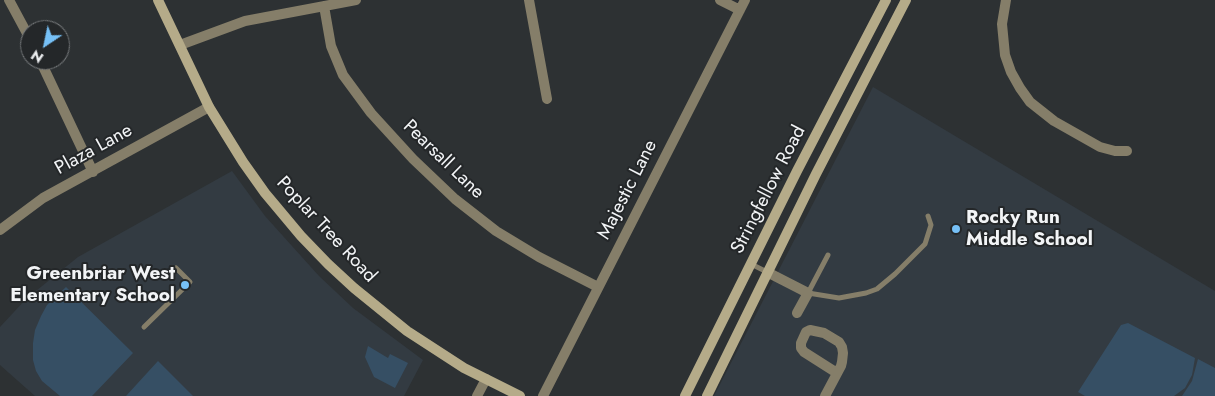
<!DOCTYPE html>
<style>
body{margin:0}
#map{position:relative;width:1215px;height:396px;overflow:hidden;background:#2d3133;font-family:Jost,sans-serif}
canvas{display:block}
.north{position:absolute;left:20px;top:20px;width:50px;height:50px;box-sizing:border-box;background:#242729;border:1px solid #76797b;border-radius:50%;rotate:214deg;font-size:14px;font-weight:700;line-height:20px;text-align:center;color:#f2f4f6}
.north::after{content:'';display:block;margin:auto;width:18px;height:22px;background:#76c0f6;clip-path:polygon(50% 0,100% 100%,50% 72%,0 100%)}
</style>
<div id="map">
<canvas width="1215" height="396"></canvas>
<div class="north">N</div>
</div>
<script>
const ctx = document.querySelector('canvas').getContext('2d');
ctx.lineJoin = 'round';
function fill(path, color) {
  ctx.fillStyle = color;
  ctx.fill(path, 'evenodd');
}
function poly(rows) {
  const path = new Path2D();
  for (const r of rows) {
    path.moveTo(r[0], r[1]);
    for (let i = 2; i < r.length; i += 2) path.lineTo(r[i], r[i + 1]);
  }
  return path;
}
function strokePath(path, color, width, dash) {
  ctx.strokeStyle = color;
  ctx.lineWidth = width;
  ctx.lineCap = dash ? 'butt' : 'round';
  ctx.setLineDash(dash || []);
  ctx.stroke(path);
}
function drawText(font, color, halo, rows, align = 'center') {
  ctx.font = font + ' Jost,sans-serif';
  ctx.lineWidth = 4;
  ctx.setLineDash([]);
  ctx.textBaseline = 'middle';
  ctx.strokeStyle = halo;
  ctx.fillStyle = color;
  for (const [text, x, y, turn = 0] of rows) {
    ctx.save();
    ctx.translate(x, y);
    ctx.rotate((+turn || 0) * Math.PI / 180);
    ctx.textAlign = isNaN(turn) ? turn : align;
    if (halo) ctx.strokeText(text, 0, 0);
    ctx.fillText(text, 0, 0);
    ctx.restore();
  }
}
fill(poly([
 [873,87,1215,291,1215,396,714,396],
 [232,171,265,216,319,276,353,308,423,360,404,396,35,396,0,365,0,327,26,299,78,257]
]), '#333b42');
fill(poly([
 [66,287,133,353,92,396,60,396,42,381,36,371,33,360,33,343,35,330,41,316,47,305],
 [1128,323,1195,358,1192,375,1185,388,1174,396,1085,396,1078,392,1121,325],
 [368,346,388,358,390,354,408,363,395,388,374,377,365,357],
 [1198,359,1215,368,1215,396,1182,396,1192,381],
 [158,361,193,396,126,396]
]), '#364f64');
strokePath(poly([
 [828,255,808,293,839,298,866,293,877,289,895,274,925,244,931,225,928,216],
 [751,264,767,272],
 [144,327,190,282,176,268]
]), '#857e69', 5);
strokePath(poly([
 [9,0,30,39],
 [529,0,547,99],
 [720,0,740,10],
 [1006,0,1002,24,1005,55,1011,72,1020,88,1030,102,1054,121,1100,147,1115,151,1127,151],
 [324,6,331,46,343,75,371,113,413,159,455,199,496,231,539,257,598,287],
 [180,45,245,21,356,0],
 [40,60,93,172],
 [0,230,43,198,209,107],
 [767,272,808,293,797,313],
 [477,396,486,379],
 [543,396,745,0],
 [825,396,841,366,842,362,843,353,842,347,839,342,824,333,810,330,806,332,801,343,801,348,804,352,837,373]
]), '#857e69', 10);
strokePath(poly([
 [158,0,209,107,243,162,265,193,301,236,328,264,354,288,407,331,464,368,520,396],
 [685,396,797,171,886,0],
 [707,396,816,174,906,0]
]), '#b5ab89', 10);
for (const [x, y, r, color] of [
 [956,229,5,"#76c0f6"],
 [185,285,5,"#76c0f6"]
]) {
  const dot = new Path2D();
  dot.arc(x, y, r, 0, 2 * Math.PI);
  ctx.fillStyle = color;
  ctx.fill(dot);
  strokePath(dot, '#242729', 2);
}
drawText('19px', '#f2f4f6', '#242729', [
 ["Plaza Lane",94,150,-29],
 ["Pearsall Lane",443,160,44],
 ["Majestic Lane",628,190,-63],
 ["Stringfellow Road",769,190,-63],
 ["Poplar Tree Road",326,230,47]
]);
drawText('bold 19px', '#f2f4f6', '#242729', [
 ["Rocky Run",966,218],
 ["Middle School",966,240],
 ["Greenbriar West",175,274,"right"],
 ["Elementary School",175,296,"right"]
], 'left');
</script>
